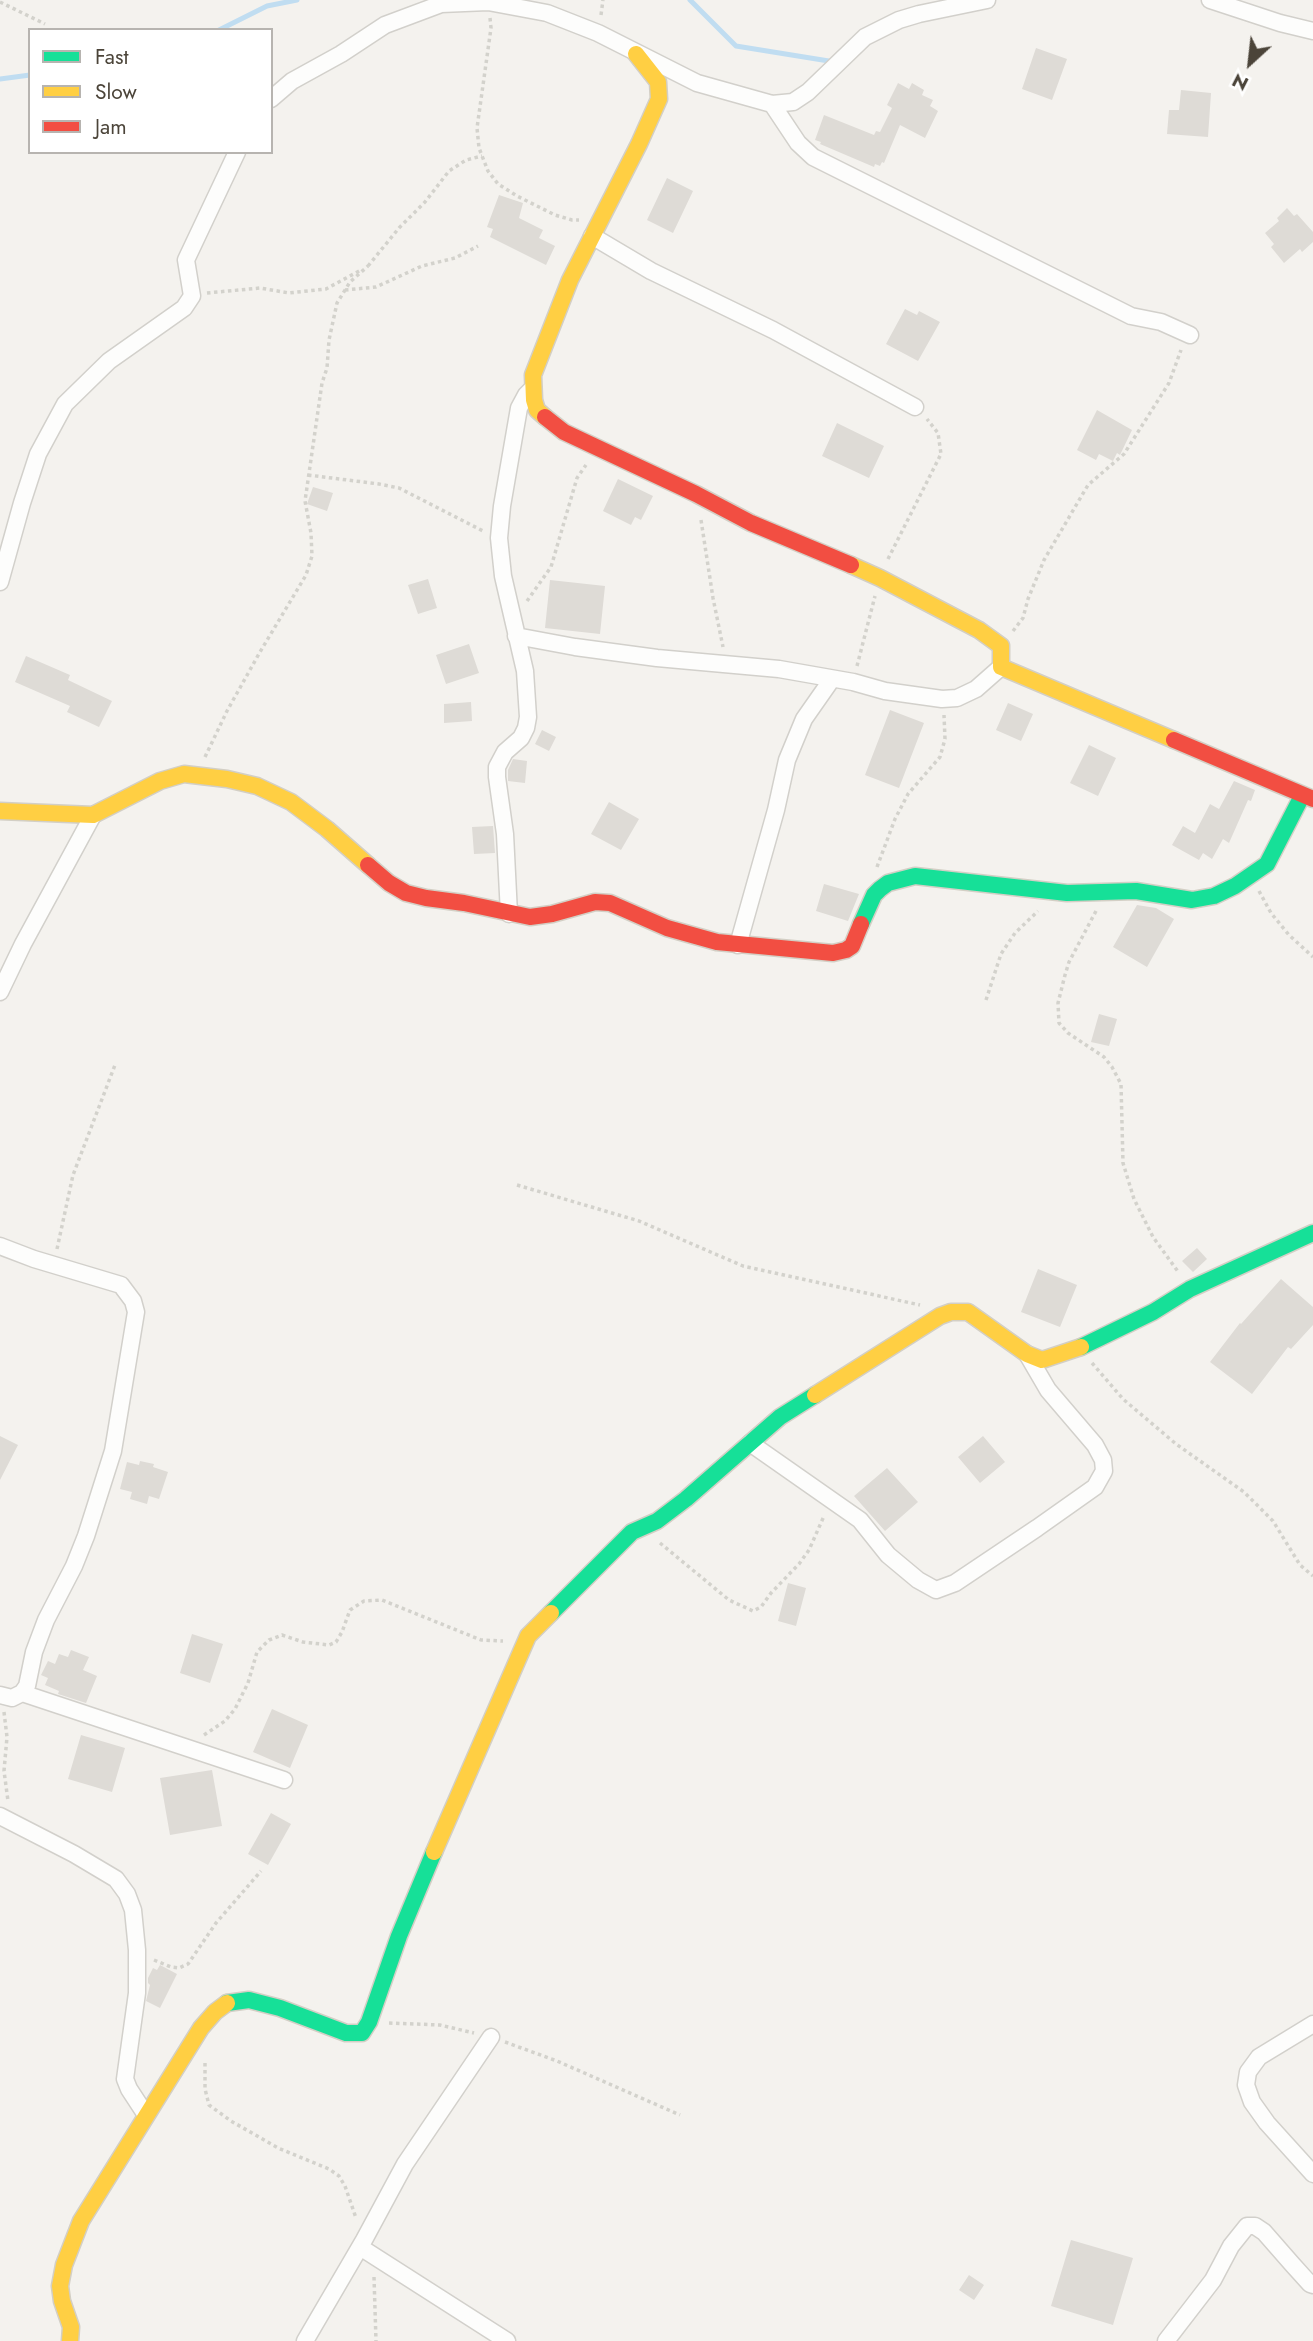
<!DOCTYPE html>
<style>
body{margin:0}
#map{position:relative;width:1313px;height:2341px;overflow:hidden;background:#f4f2ee;font-family:Jost,sans-serif}
canvas{display:block}
.legend{position:absolute;left:28px;top:28px;width:245px;height:126px;box-sizing:border-box;background:#fff;border:2px solid #b7b4b0;margin:0;padding:9px 12px;list-style:none;font-size:21px;color:#4b4439}
.legend li{display:flex;align-items:center;gap:14px;height:35px}
.legend b{width:35px;border:2px solid #b7b4b0}
.north{position:absolute;left:1215px;top:28px;width:70px;height:70px;-webkit-text-stroke:5px #fff;paint-order:stroke;rotate:207deg;font-size:19px;font-weight:700;line-height:28px;text-align:center;color:#4b4439}
.north::after{content:'';display:block;margin:auto;width:24px;height:32px;background:#4b4439;clip-path:polygon(50% 0,100% 100%,50% 72%,0 100%)}
</style>
<div id="map">
<canvas width="1313" height="2341"></canvas>
<ul class="legend">
<li><b style="height:9px;background:#16e098"></b>Fast</li>
<li><b style="height:9px;background:#ffcf43"></b>Slow</li>
<li><b style="height:9px;background:#f24e42"></b>Jam</li>
</ul>
<div class="north">N</div>
</div>
<script>
const ctx = document.querySelector('canvas').getContext('2d');
ctx.lineJoin = 'round';
function poly(rows) {
  const path = new Path2D();
  for (const r of rows) {
    path.moveTo(r[0], r[1]);
    for (let i = 2; i < r.length; i += 2) path.lineTo(r[i], r[i + 1]);
  }
  return path;
}
function strokePath(path, color, width, dash) {
  ctx.strokeStyle = color;
  ctx.lineWidth = width;
  ctx.lineCap = dash ? 'butt' : 'round';
  ctx.setLineDash(dash || []);
  ctx.stroke(path);
}
function fill(path, color) {
  ctx.fillStyle = color;
  ctx.fill(path, 'evenodd');
}
strokePath(poly([
 [690,0,736,46,835,62],
 [219,30,267,6,297,0],
 [0,79,30,75]
]), '#c0ddf1', 5);
fill(poly([
 [1036,48,1067,59,1052,100,1022,89],
 [898,83,909,89,912,83,924,90,922,95,933,100,930,106,938,111,925,138,900,125,884,163,882,162,880,166,875,164,874,167,820,144,821,142,815,140,824,115,874,135,876,131,880,132,892,108,887,105],
 [1181,90,1211,93,1208,137,1167,134,1169,110,1179,110],
 [667,178,693,191,673,233,647,220],
 [499,195,523,203,519,218,543,230,539,238,555,246,546,265,490,237,493,229,487,227],
 [1287,208,1294,216,1297,214,1313,232,1313,242,1302,252,1300,249,1284,263,1271,247,1274,244,1265,233,1279,221,1277,218],
 [905,309,917,315,919,311,940,322,918,361,886,344],
 [1097,410,1132,430,1120,455,1117,453,1113,461,1099,454,1096,460,1077,450],
 [837,423,884,446,869,478,822,456],
 [618,479,653,496,641,520,635,517,631,525,603,511],
 [313,487,333,493,327,511,307,504],
 [428,579,437,608,418,614,408,585],
 [550,580,605,586,600,634,545,628],
 [469,644,479,673,446,684,436,655],
 [26,656,70,675,68,680,112,701,99,727,67,712,70,706,15,682],
 [471,702,472,721,444,723,444,704],
 [1008,703,1033,714,1021,741,996,730],
 [890,710,924,723,899,788,865,775],
 [542,730,556,737,549,751,535,744],
 [1089,745,1116,758,1098,796,1070,783],
 [513,759,527,761,525,783,508,781,508,770],
 [1234,781,1255,790,1251,801,1248,800,1229,843,1223,839,1212,859,1203,853,1199,860,1172,845,1183,826,1195,833,1210,804,1219,809],
 [609,802,639,819,621,850,591,834],
 [493,826,495,853,474,854,472,827],
 [824,884,859,894,848,921,816,911],
 [1137,905,1156,908,1174,919,1147,967,1113,947],
 [1099,1014,1117,1019,1109,1046,1091,1042],
 [1197,1248,1207,1259,1193,1272,1182,1261],
 [1038,1269,1077,1285,1060,1327,1021,1312],
 [1281,1279,1313,1307,1313,1325,1291,1349,1288,1347,1252,1394,1210,1362,1240,1323,1241,1324],
 [0,1436,18,1445,0,1480],
 [983,1436,1005,1462,980,1483,958,1457],
 [140,1461,154,1464,153,1467,168,1472,159,1499,149,1496,147,1504,130,1499,132,1492,120,1489,127,1462,139,1465],
 [887,1468,918,1502,885,1531,854,1496],
 [788,1583,806,1588,796,1626,778,1621],
 [192,1634,223,1644,210,1683,180,1673],
 [71,1650,89,1657,83,1670,97,1676,86,1703,58,1694,59,1691,45,1685,48,1678,41,1675,48,1661,55,1664,59,1654,68,1657],
 [272,1709,308,1725,290,1768,253,1752],
 [81,1735,125,1748,112,1792,68,1779],
 [212,1770,222,1826,170,1835,160,1778],
 [271,1813,291,1824,268,1865,248,1854],
 [160,1965,177,1974,160,2008,146,2001,150,1985,148,1983,148,1978,153,1968,157,1970],
 [1071,2240,1133,2258,1113,2325,1051,2306],
 [969,2275,984,2285,974,2300,959,2290]
]), '#dedbd6');
const street = poly([
 [1210,0,1280,23,1313,31],
 [271,99,292,81,341,54,385,25,441,4,488,2,547,13,598,33,697,83,772,104,793,102,808,92,865,37,899,20,919,14,987,0],
 [772,104,798,143,813,157,1131,316,1161,322,1190,335],
 [592,236,651,271,773,330,915,407],
 [0,582,22,503,38,454,65,404,109,361,184,308,192,296,186,260,237,152],
 [516,636,575,647,657,658,779,669,853,682,885,691,942,699,957,698,976,689,1001,667],
 [509,914,505,834,497,777,497,767,505,752,521,738,526,728,528,717,525,671,503,576,499,538,502,506,519,408,526,395,533,388],
 [738,945,776,810,787,760,804,719,832,679],
 [0,992,23,944,93,815],
 [0,1246,34,1259,121,1285,133,1301,136,1312,113,1451,86,1536,74,1566,46,1620,34,1652,27,1686,22,1693,12,1698,0,1695],
 [750,1443,860,1520,888,1555,918,1580,936,1590,955,1583,1037,1528,1095,1487,1104,1471,1103,1460,1095,1445,1048,1390,1027,1354],
 [22,1693,284,1780],
 [0,1816,74,1854,116,1879,127,1894,133,1910,137,1950,137,1993,125,2079,129,2089,146,2115],
 [1313,2024,1259,2057,1248,2072,1246,2085,1252,2102,1267,2123,1313,2174],
 [360,2247,507,2341],
 [305,2341,364,2240,405,2164,491,2037],
 [1166,2341,1213,2280,1231,2246,1247,2226,1255,2226,1264,2232,1292,2264,1310,2284,1313,2285]
]);
const fast = poly([
 [861,924,874,895,880,889,888,883,915,876,1067,893,1136,891,1192,900,1214,896,1235,886,1267,864,1302,796],
 [1081,1347,1153,1312,1190,1289,1313,1233],
 [551,1613,632,1532,657,1521,686,1499,780,1417,815,1395],
 [227,2003,249,2000,280,2008,346,2033,362,2033,369,2022,399,1936,434,1852]
]);
const slow = poly([
 [545,417,537,410,534,400,533,375,570,280,639,144,659,99,658,82,636,54],
 [851,565,880,578,979,630,1001,646,1001,667,1174,740],
 [0,811,93,815,160,781,184,774,227,779,257,786,291,802,327,829,368,865],
 [815,1395,940,1316,951,1312,968,1312,1027,1354,1042,1360,1081,1347],
 [434,1852,528,1636,551,1613],
 [70,2341,71,2327,62,2301,60,2286,64,2265,81,2221,201,2028,215,2012,227,2003]
]);
const jam = poly([
 [545,417,564,432,696,494,751,523,851,565],
 [1174,740,1313,799],
 [368,865,389,883,406,893,426,898,464,903,530,917,552,914,595,902,610,903,667,928,717,942,833,953,846,950,852,946,861,924]
]);
strokePath(street, '#d2d0cb', 19);
strokePath(fast, '#d3cfc5', 19);
strokePath(slow, '#d3cfc5', 19);
strokePath(jam, '#d3cfc5', 19);
strokePath(poly([
 [0,2,45,24],
 [601,15,603,0],
 [490,18,491,28,477,128,479,148,488,171,498,184,517,196,555,215,572,220,579,220],
 [368,266,399,228,425,202,449,171,466,160,482,156],
 [345,290,376,287,422,266,455,258,478,246],
 [207,293,260,288,289,293,326,289,361,270],
 [308,475,379,484,399,488,485,532],
 [701,520,713,598,723,647],
 [888,559,941,454,938,433,927,419],
 [527,601,551,567,577,478,586,465],
 [1013,631,1023,618,1028,599,1044,560,1088,485,1124,454,1169,383,1181,350],
 [857,666,875,596],
 [205,757,227,711,260,652,306,575,312,556,311,533,305,501,322,383,327,368,329,340,337,303,350,282,368,266],
 [877,867,895,819,908,794,940,757,945,739,944,715],
 [1259,891,1271,913,1289,935,1313,957],
 [1096,911,1069,962,1065,975,1058,1003,1059,1023,1068,1033,1104,1057,1112,1067,1121,1084,1123,1163,1134,1199,1153,1237,1179,1273],
 [986,1000,1001,954,1015,933,1038,911],
 [517,1185,639,1221,743,1266,920,1305],
 [57,1249,73,1175,115,1065],
 [1092,1363,1123,1399,1176,1444,1244,1492,1273,1521,1300,1565,1313,1576],
 [660,1543,729,1600,753,1611,761,1607,771,1593,799,1564,809,1550,824,1516],
 [4,1712,7,1737,4,1771,8,1801],
 [204,1735,225,1721,235,1709,248,1683,257,1652,269,1640,282,1635,303,1642,329,1645,336,1642,342,1632,350,1610,364,1601,382,1600,481,1640,503,1641],
 [154,1960,171,1967,179,1968,188,1964,216,1923,261,1871],
 [389,2023,440,2025,474,2033],
 [505,2042,557,2061,680,2115],
 [205,2063,205,2089,209,2105,231,2121,278,2148,329,2169,339,2176,345,2186,356,2218],
 [374,2277,376,2341]
]), '#d3d2cc', 3.5, [3.5, 3.5]);
strokePath(street, '#fdfdfc', 16);
strokePath(fast, '#16e098', 16);
strokePath(slow, '#ffcf43', 16);
strokePath(jam, '#f24e42', 16);
</script>
